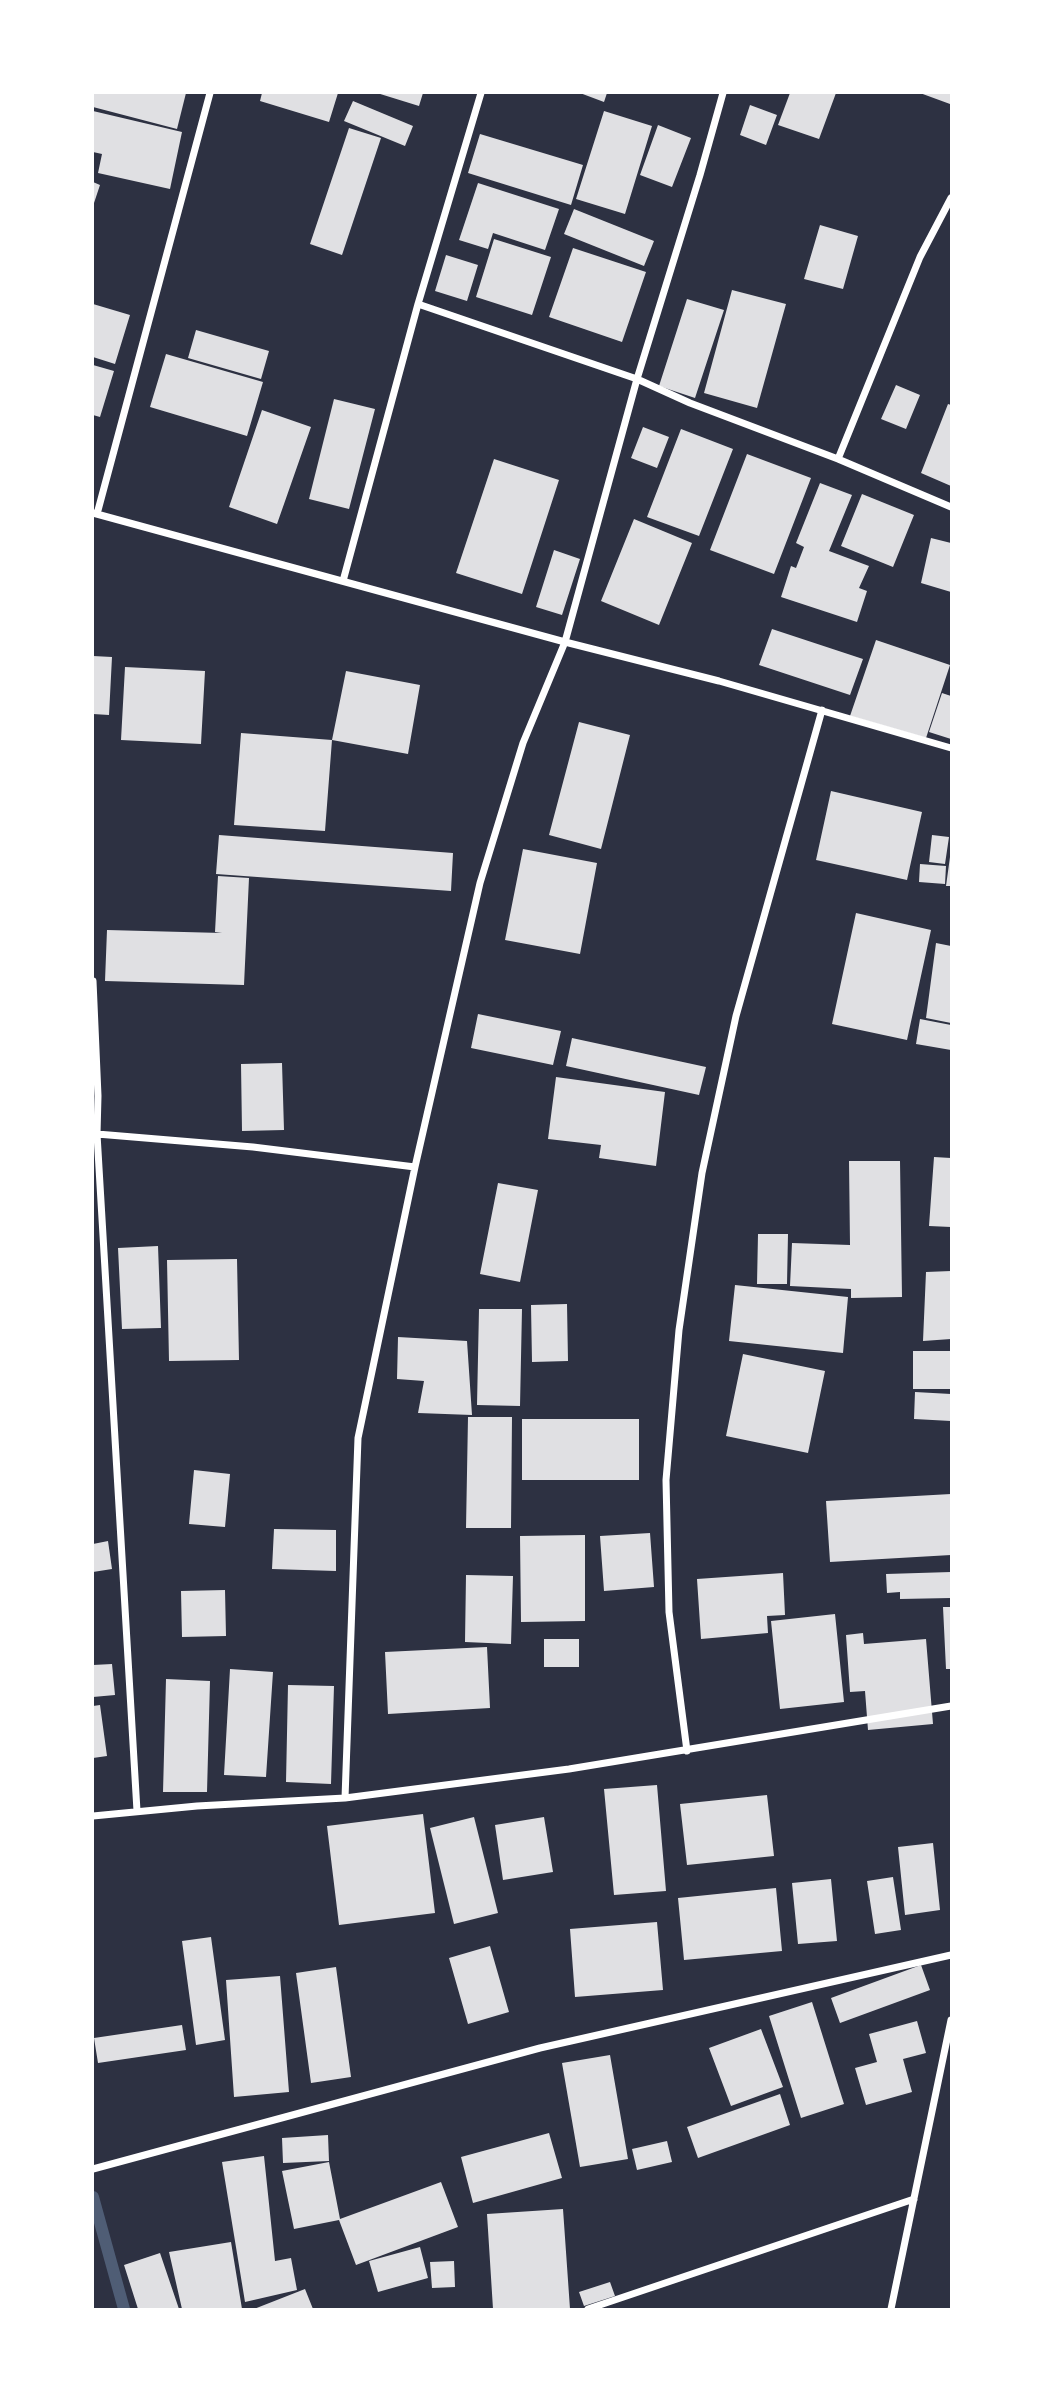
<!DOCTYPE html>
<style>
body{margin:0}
#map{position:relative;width:1044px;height:2402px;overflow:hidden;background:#2d3142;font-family:"Libre Baskerville",serif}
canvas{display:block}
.frame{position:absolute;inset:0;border:94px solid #fff;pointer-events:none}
</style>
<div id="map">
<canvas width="1044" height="2402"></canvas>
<div class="frame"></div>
</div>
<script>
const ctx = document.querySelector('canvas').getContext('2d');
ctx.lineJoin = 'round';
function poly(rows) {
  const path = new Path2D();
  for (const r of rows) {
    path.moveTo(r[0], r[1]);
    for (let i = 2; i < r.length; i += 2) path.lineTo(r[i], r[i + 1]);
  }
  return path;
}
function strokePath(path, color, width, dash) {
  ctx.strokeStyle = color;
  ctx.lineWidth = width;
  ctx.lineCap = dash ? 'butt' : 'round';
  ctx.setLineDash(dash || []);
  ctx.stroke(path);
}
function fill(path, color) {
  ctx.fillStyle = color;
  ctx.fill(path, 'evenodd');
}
strokePath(poly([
 [93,2197,124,2309]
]), '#4f5d75', 12);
fill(poly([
 [93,93,186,93,177,129,93,107],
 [262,93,338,93,329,122,260,101],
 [377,93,423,93,419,106],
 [580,93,607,93,604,102],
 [790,93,836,93,819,139,778,125],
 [920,93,951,93,951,101,950,104],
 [353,101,413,126,405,146,344,121],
 [750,105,777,115,766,145,740,135],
 [93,111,182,132,170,189,98,173,102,154,93,152],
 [604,111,652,126,625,214,576,199],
 [658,125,691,138,672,187,640,175],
 [349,128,381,138,342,255,310,244],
 [480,134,583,165,571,205,468,173],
 [93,182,100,185,93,206],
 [478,183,559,209,545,250,493,233,488,249,459,240],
 [574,209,654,241,644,266,564,234],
 [820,225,858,236,843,289,804,279],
 [494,239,551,257,532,315,476,297],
 [573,248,646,272,622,342,549,317],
 [446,255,478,265,467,301,435,291],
 [732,290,786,304,757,408,704,393],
 [687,299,724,310,695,398,659,386],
 [93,304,130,315,115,364,93,357],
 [196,330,269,351,261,379,188,358],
 [166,354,263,382,247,436,150,407],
 [93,365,114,371,100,417,93,415],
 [896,385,920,395,906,429,881,419],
 [334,399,375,409,349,509,309,499],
 [948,404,951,405,951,486,921,473],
 [262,410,311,427,277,524,229,507],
 [643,427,669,437,657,468,631,458],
 [681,429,733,449,699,536,647,517],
 [747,454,811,478,774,574,710,550],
 [494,459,559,480,522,594,456,573],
 [820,483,852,495,829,551,869,566,859,588,867,591,857,622,781,597,791,566,796,568,804,547,796,543],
 [862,494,914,515,893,567,841,546],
 [634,519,692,543,659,625,601,601],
 [931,538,951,543,951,592,921,583],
 [554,550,580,559,562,615,536,607],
 [772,629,863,659,850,695,759,665],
 [876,640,950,665,926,738,850,716],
 [93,656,112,657,109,715,93,714],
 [125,667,205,671,201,744,121,740],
 [346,671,420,685,408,754,332,740],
 [942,693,951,696,951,739,929,732],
 [579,722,630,735,601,849,549,835],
 [241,733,332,740,325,831,234,825],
 [831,791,922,812,907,880,816,860],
 [219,835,453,853,451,891,216,874],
 [932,835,949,837,945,864,929,862],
 [523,849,597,863,580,954,505,940],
 [950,857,951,857,951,886,946,886],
 [920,864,946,866,945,884,919,882],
 [218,876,249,878,244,985,105,981,107,930,222,933,215,932],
 [856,913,931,930,907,1040,832,1024],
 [936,943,951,946,951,1023,926,1018],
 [478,1014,561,1031,553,1065,471,1048],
 [920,1019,951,1025,951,1050,916,1044],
 [572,1038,706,1067,699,1095,566,1066],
 [282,1063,284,1130,242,1131,241,1064],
 [556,1077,665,1092,656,1166,599,1158,601,1145,548,1139],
 [934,1157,951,1158,951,1227,929,1226],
 [849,1161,900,1161,902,1297,851,1298,851,1289,790,1286,792,1243,850,1245],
 [498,1183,538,1190,520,1282,480,1274],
 [758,1234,788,1234,787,1284,757,1284],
 [158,1246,161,1328,122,1329,118,1248],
 [237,1259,239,1360,169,1361,167,1260],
 [951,1271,951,1339,923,1341,926,1272],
 [735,1285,848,1297,843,1353,729,1341],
 [567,1304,568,1361,532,1362,531,1305],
 [479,1309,522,1309,520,1406,477,1405],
 [398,1337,467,1341,472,1415,418,1413,424,1381,397,1379],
 [913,1351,951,1351,951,1389,913,1389],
 [743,1354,825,1371,808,1453,726,1436],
 [915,1392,951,1394,951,1421,914,1419],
 [468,1417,512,1417,511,1528,466,1528],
 [522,1419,639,1419,639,1480,522,1480],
 [194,1470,230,1474,225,1527,189,1524],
 [951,1494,951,1555,830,1562,826,1501],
 [274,1529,336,1530,336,1571,272,1569],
 [650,1533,654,1587,604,1591,600,1536],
 [585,1535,585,1621,521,1622,520,1536],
 [108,1541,112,1569,93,1572,93,1544],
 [951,1572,951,1598,900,1599,900,1592,887,1593,886,1574],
 [783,1573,785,1615,767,1616,768,1633,701,1639,697,1579],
 [466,1575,513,1576,511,1644,465,1642],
 [225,1590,226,1636,182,1637,181,1591],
 [943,1607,951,1607,951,1669,946,1669],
 [835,1614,844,1702,780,1709,771,1621],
 [863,1633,864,1644,926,1639,933,1724,868,1730,865,1691,850,1692,846,1635],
 [544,1639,579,1639,579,1667,544,1667],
 [487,1647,490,1708,388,1714,385,1652],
 [112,1664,115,1695,93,1697,93,1665],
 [230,1669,273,1672,266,1777,224,1775],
 [166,1679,210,1681,207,1792,163,1792],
 [288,1685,334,1686,331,1784,286,1782],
 [100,1705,107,1756,93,1758,93,1706],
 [657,1785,666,1891,614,1895,604,1789],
 [767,1795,774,1856,687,1865,680,1804],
 [423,1814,435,1913,339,1925,327,1826],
 [474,1817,498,1913,454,1924,430,1828],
 [544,1817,553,1872,503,1880,495,1825],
 [933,1843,940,1910,905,1915,898,1847],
 [893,1877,901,1930,875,1934,867,1881],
 [831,1879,837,1941,798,1944,792,1883],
 [776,1888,782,1951,684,1960,678,1898],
 [657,1922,663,1990,575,1997,570,1929],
 [211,1937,225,2040,196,2045,182,1941],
 [490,1946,509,2012,468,2024,449,1958],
 [921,1965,930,1990,840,2023,831,1998],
 [336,1967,351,2077,311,2083,296,1973],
 [280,1976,289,2092,234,2097,226,1980],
 [812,2002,844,2104,801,2118,769,2016],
 [917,2021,926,2053,903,2059,912,2092,866,2105,855,2068,877,2062,869,2034],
 [182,2025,186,2050,98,2063,94,2038],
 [761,2029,783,2087,731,2106,709,2048],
 [610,2055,628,2159,580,2167,562,2063],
 [780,2094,790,2125,698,2158,687,2127],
 [549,2133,562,2178,473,2203,461,2157],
 [328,2135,329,2161,283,2163,282,2138],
 [667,2141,672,2162,637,2170,632,2149],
 [264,2156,275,2261,291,2258,297,2290,245,2302,222,2162],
 [329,2162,340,2219,441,2182,458,2227,356,2265,339,2220,294,2229,282,2171],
 [563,2209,570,2309,493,2309,487,2214],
 [231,2242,242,2309,182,2309,169,2252],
 [420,2247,428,2278,378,2292,369,2261],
 [160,2253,179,2309,138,2309,124,2265],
 [454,2261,455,2287,432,2288,430,2262],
 [610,2282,615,2296,584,2306,579,2292],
 [305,2289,313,2309,254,2309]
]), '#e0e0e3');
strokePath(poly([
 [418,304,637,379,690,403,838,459,951,507],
 [838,459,920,257,951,198],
 [93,513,565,642,719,681,951,748],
 [97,514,210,93],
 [343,581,418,304,481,93],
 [93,981,98,1096,97,1134,137,1811],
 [97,1134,253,1147,415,1167],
 [687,1751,669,1612,666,1480,679,1330,702,1173,736,1016,822,710],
 [345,1798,358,1438,415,1167,480,883,523,743,565,642,637,379,700,175,723,93],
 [93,1816,197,1806,345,1798,569,1769,951,1706],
 [93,2169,540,2048,951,1955],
 [588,2309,914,2199],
 [891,2309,951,2020]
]), '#fff', 7);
</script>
